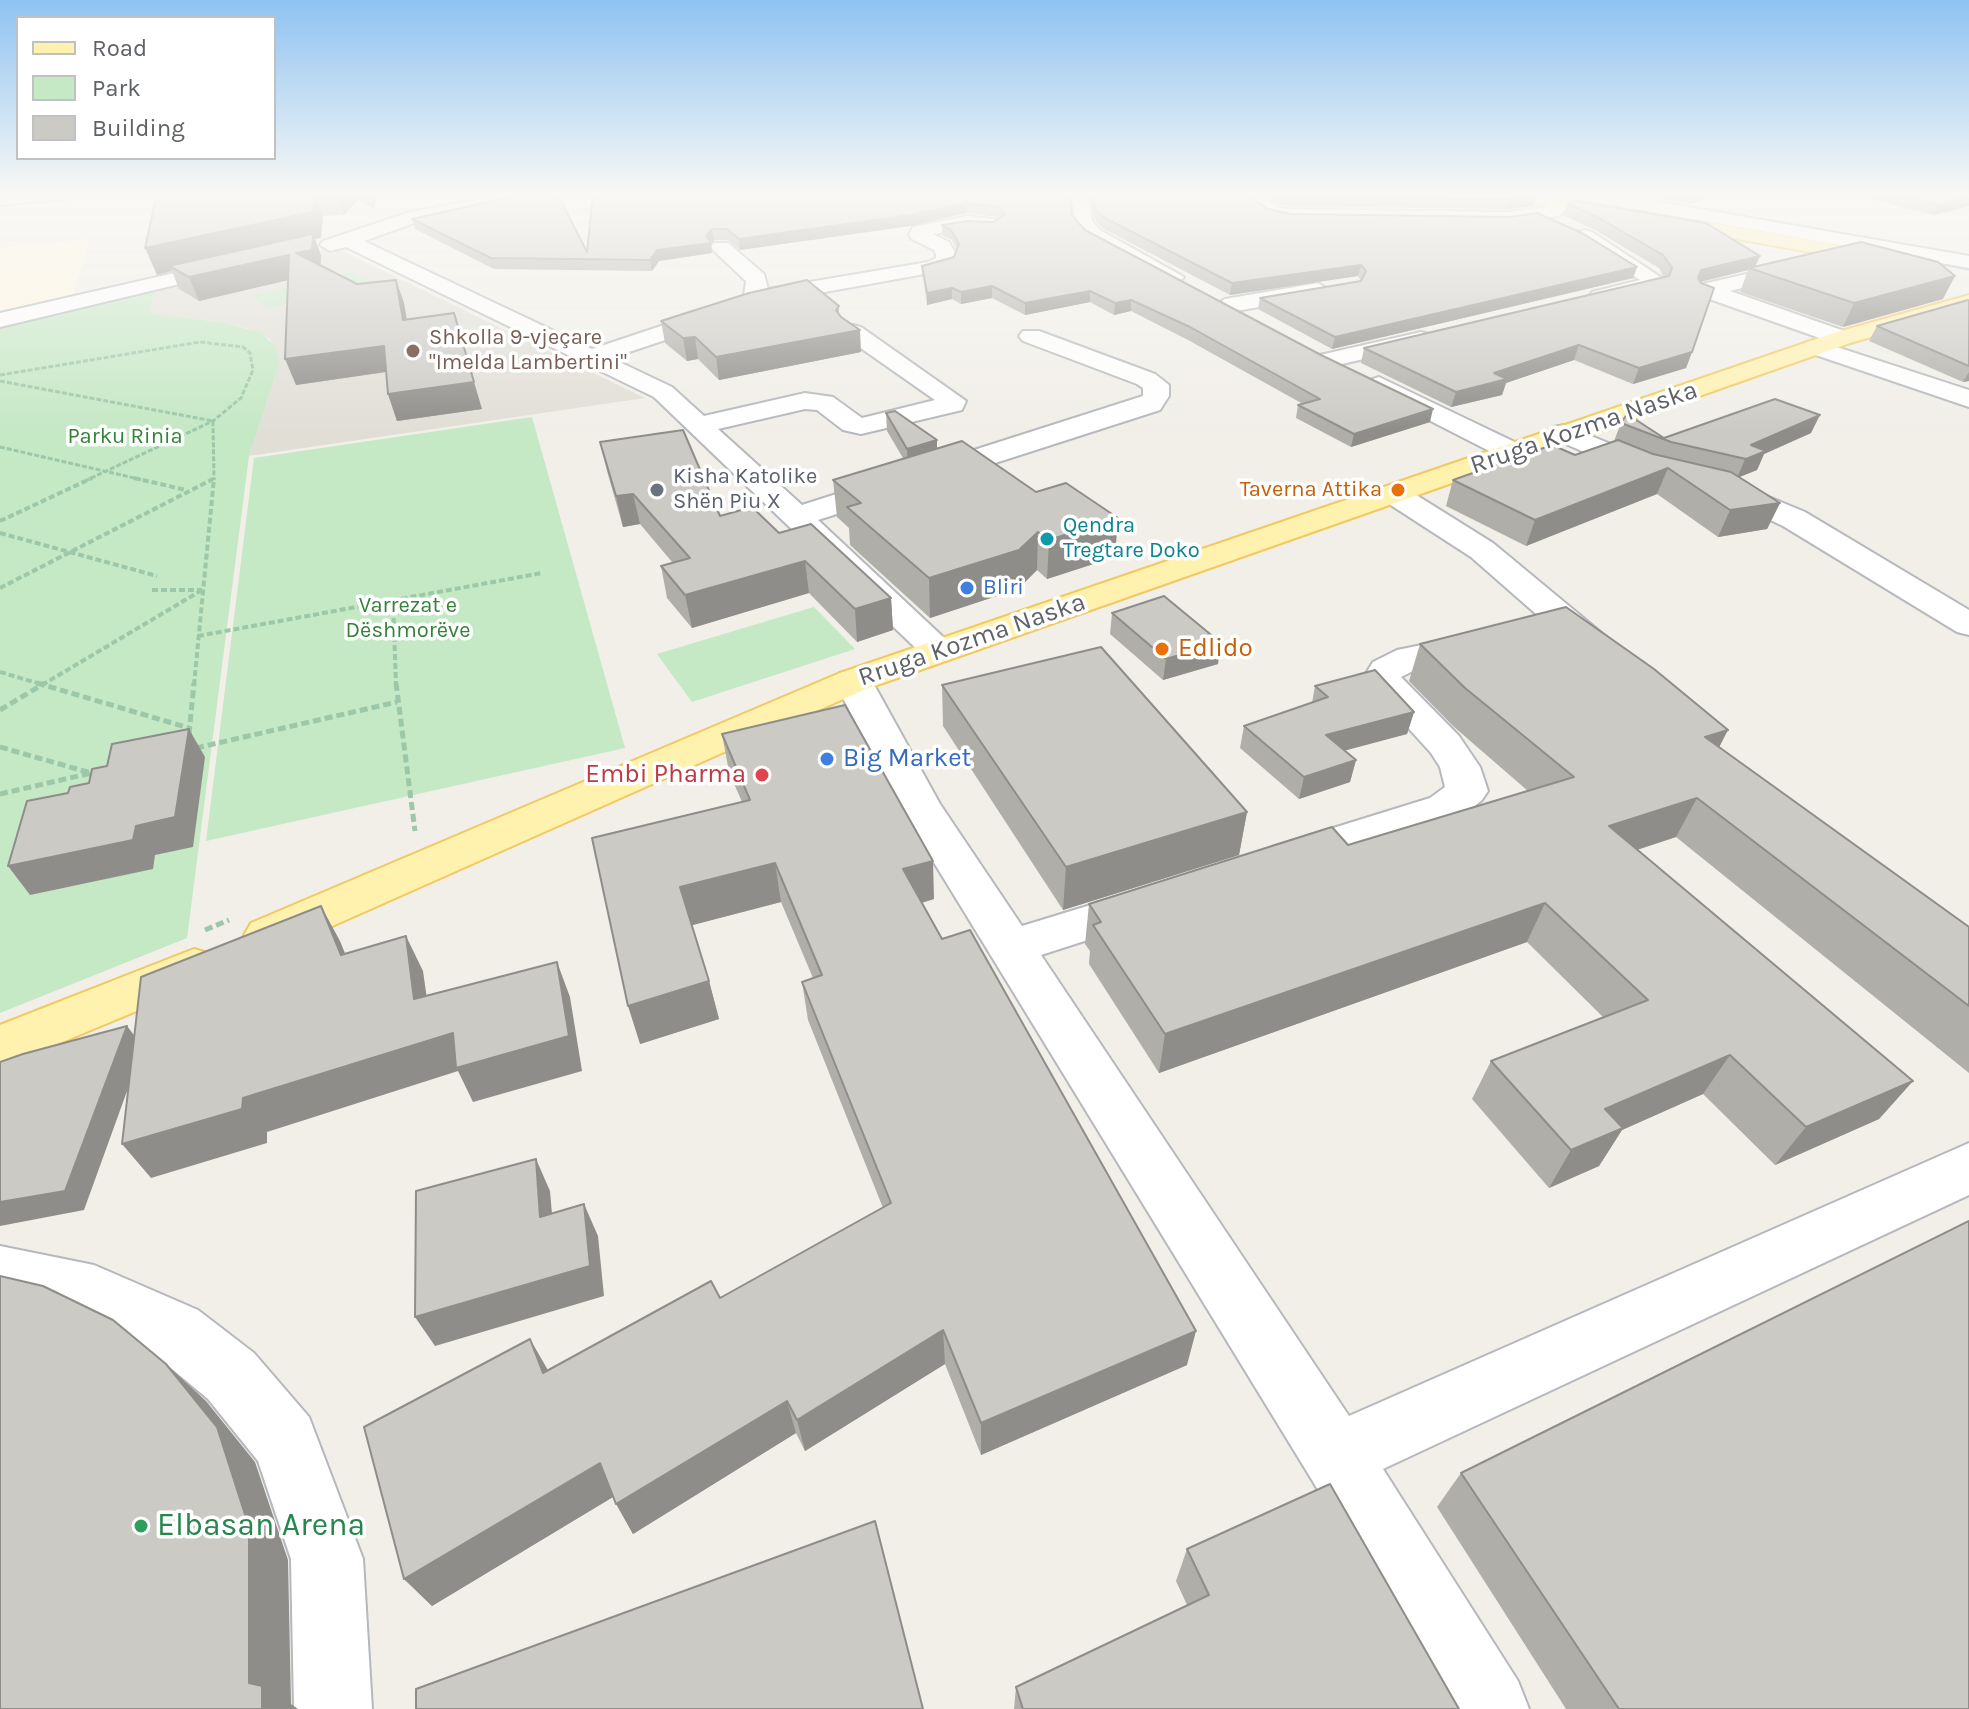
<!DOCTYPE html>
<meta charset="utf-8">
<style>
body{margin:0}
#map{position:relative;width:1969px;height:1709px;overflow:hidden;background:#f1efe8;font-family:Karla,sans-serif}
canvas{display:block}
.legend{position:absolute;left:16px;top:16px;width:260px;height:144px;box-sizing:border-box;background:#fff;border:2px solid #bfc1c3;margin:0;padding:10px 14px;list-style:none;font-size:24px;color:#5f6368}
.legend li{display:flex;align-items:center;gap:16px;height:40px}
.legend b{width:40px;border:2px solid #bfc1c3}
</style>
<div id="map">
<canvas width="1969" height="1709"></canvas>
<ul class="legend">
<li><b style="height:10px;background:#fff2af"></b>Road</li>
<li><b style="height:22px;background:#c5e8c5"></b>Park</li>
<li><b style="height:22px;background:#cccac5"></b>Building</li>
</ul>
</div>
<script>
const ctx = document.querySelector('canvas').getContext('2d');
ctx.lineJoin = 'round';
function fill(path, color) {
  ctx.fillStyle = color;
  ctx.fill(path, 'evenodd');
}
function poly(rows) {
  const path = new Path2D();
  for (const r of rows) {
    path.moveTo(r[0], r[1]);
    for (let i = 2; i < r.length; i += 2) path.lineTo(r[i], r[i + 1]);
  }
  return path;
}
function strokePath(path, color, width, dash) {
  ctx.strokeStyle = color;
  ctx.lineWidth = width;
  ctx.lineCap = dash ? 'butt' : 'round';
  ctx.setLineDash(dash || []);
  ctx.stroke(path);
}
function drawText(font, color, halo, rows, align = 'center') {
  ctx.font = font + ' Karla,sans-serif';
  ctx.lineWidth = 7;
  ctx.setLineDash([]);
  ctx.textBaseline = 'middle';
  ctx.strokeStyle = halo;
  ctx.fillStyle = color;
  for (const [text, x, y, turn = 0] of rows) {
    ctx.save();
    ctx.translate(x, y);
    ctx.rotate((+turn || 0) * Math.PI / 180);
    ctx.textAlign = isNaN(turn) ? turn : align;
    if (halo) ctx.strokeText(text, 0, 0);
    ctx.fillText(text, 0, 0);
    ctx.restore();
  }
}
fill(poly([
 [90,239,71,301,0,318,0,248]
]), '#fef7e0');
fill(poly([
 [334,247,645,398,249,456,279,366,270,339,246,328,226,323,150,313,156,287]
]), '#e1ded6');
fill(poly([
 [352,272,373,282,271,308,250,296],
 [156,287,150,313,226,323,261,333,276,347,279,366,249,456,187,938,0,1013,0,323],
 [532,417,625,748,206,841,254,458],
 [814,607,855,649,692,702,657,654]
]), '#c5e8c5');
fill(poly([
 [1542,193,1553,193,1717,222,1714,224,1542,193],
 [1779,232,1859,247,1862,249,1859,251,1777,235,1779,232],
 [1925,259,1969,267,1969,271,1923,262,1925,259]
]), '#aadaff');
const minor = poly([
 [84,193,75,198,0,205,0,195,84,193],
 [517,193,558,193,549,198,420,221,364,241,592,349,733,302,744,295,746,281,714,251,711,247,714,243,728,243,764,274,768,289,928,262,936,258,936,254,934,250,912,239,909,235,913,227,967,216,999,220,1002,224,992,230,967,228,933,234,949,242,956,254,953,265,941,271,759,304,749,312,611,358,672,387,704,416,805,393,833,397,862,418,935,400,845,337,841,332,845,327,853,325,861,327,966,401,962,410,861,434,843,430,817,410,805,409,718,429,802,505,1143,396,1143,388,1137,384,1023,341,1019,336,1023,331,1039,331,1155,374,1169,385,1169,396,1160,410,818,520,957,650,952,658,939,661,926,658,654,397,346,247,330,251,320,245,323,241,410,212,517,193],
 [1052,193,1075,193,1089,200,1092,221,1100,230,1184,277,1180,281,1166,281,1086,238,1073,222,1074,206,1052,193],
 [1233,193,1255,193,1280,208,1289,209,1507,212,1547,207,1566,198,1575,203,1559,216,1507,224,1289,221,1268,217,1233,193],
 [1567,193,1608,193,1969,256,1969,268,1576,198,1567,193],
 [1585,230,1592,232,1665,280,1652,292,1600,304,1592,302,1589,297,1592,292,1640,280,1578,240,1575,236,1578,232,1585,230],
 [231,260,238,262,241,266,238,270,0,327,0,313,231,260],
 [1800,262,1810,268,1807,272,1730,291,1850,333,1854,338,1850,343,1834,343,1698,295,1695,290,1698,285,1800,262],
 [1318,283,1329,290,1326,295,1225,313,1214,306,1225,299,1318,283],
 [1421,332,1429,334,1433,339,1429,344,1329,367,1320,365,1317,360,1320,355,1421,332],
 [1815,340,1969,390,1969,407,1807,352,1803,347,1807,342,1815,340],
 [1379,377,1523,446,1527,452,1523,458,1513,460,1503,458,1370,390,1366,385,1370,380,1379,377],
 [1564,425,1660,464,1664,470,1660,476,1650,479,1640,476,1554,439,1550,433,1554,427,1564,425],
 [1721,477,1805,512,1969,610,1969,635,1957,632,1783,526,1711,492,1706,486,1711,480,1721,477],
 [1394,485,1405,488,1493,543,1610,640,1615,648,1610,656,1597,659,1584,656,1471,557,1383,500,1379,494,1383,488,1394,485],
 [1476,634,1489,637,1494,645,1489,653,1421,667,1401,677,1459,736,1480,767,1488,791,1482,800,1460,818,1288,873,1272,869,1266,858,1272,847,1430,798,1445,787,1440,767,1431,753,1363,678,1373,662,1397,650,1476,634],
 [853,670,866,673,872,681,940,804,1022,926,1143,889,1159,893,1166,905,1159,917,1041,955,1349,1416,1969,1143,1969,1195,1383,1469,1518,1681,1529,1709,1446,1709,1312,1480,900,807,834,681,840,673,853,670],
 [0,1246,94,1265,198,1310,254,1353,309,1417,363,1559,372,1709,294,1709,291,1559,258,1461,208,1399,154,1354,87,1322,0,1302,0,1246]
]);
const major = poly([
 [1497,193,1538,193,1828,243,1897,261,1900,265,1890,271,1827,255,1506,198,1497,193],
 [1969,295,1969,309,1850,343,866,689,285,947,268,952,251,947,244,935,251,923,840,673,1834,333,1969,295],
 [194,949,211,954,218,967,211,980,0,1068,0,1025,194,949]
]);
strokePath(minor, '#b5b8bc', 4);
strokePath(major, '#f2c960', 4);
strokePath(poly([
 [0,375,200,342,243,347,250,353,253,370,241,398,213,421,87,480],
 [0,381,213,421,214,480],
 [0,447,143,480]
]), '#9cc7a9', 3, [5, 2]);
strokePath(poly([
 [134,478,186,490],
 [0,521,92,478],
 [0,533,157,576],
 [0,588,213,479],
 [152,590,202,590],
 [393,600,396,685],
 [198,636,542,573],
 [0,672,44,685],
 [42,685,202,590],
 [194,685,214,478]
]), '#9cc7a9', 4, [6, 3]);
strokePath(poly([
 [37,683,189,728],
 [396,683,415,831],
 [0,710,45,683],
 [189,734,194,683],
 [0,747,91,773],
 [196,748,397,702],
 [0,794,96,772],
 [205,930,229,920]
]), '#9cc7a9', 5, [8, 4]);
fill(minor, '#fff');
fill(major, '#fff2af');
fill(poly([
 [153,193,377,193,374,209,358,200,344,215,323,216,321,238,315,239,321,256,320,266,357,284,396,280,404,303,406,319,482,409,397,421,388,394,386,372,296,385,288,280,199,301,179,289,172,271,157,275,156,198,155,198],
 [593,193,1064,193,1071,214,1085,230,1430,422,1351,447,1296,418,1298,405,1303,404,1188,340,1131,311,1114,315,1090,302,1025,315,992,298,961,304,952,299,927,305,922,266,954,257,957,250,952,240,942,235,942,225,994,222,999,217,966,213,910,226,740,250,728,240,714,240,711,244,712,253,659,261,652,271,494,269,415,229,412,219,587,252],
 [1082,193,1244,193,1268,209,1291,214,1637,267,1633,278,1332,349,1258,309,1260,298,1361,281,1358,276,1230,295,1102,228,1095,220,1090,197],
 [1260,193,1521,193,1533,206,1507,209,1289,206,1281,205],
 [1626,193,1722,193,1691,204],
 [1845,193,1969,193,1934,215],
 [1567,203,1760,256,1755,267,1943,299,1843,327,1740,292,1748,270,1701,282,1692,352,1686,368,1633,384,1574,360,1506,383,1502,395,1451,407,1361,363,1364,348,1664,277,1659,268,1595,230,1563,215],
 [1969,301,1969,381,1963,382,1869,341,1877,326],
 [839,306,839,315,861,352,719,380,698,359,687,361,665,343,661,321],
 [886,413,937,448,1115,557,1047,579,1037,570,1018,589,930,618,850,545,849,528,837,517,833,480,903,458,887,431],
 [1621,423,1664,438,1811,433,1764,454,1757,470,1739,477,1780,503,1767,529,1718,537,1657,494,1526,546,1446,506,1453,480,1575,455,1614,441],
 [600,442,720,516,779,533,891,598,893,630,857,642,809,593,692,628,667,598,661,566,672,562,640,524,623,527,607,471],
 [1112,613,1218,664,1163,680,1110,634],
 [1420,644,1719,747,1969,927,1969,1073,1676,837,1637,850,1913,1081,1879,1119,1775,1165,1703,1094,1622,1130,1599,1166,1549,1188,1472,1099,1491,1061,1603,1017,1527,942,1159,1073,1089,964,1090,951,1085,944,1089,904,1348,845,1528,791,1453,726,1409,681],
 [942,685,1247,812,1239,855,1063,910,943,726],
 [1315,686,1414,712,1407,734,1345,750,1356,760,1350,782,1299,799,1240,748,1244,726,1312,703],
 [722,734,934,899,922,903,1187,1365,981,1455,945,1364,805,1451,796,1433,633,1534,613,1497,432,1606,404,1579,548,1370,720,1298,883,1208,808,1020,802,982,813,978,781,902,692,925,709,981,719,1019,640,1044,742,802,729,772],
 [1461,1473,1969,1709,1566,1709,1437,1507],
 [1187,1549,1459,1709,1014,1709,1016,1687,1187,1605,1176,1581]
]), '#afaea9');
fill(poly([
 [315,193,323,216,321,238,315,239,321,256,320,273,296,253,169,266,172,271,157,275,145,248],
 [337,193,356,193,358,200,344,215],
 [370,193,377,193,374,209],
 [1698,193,1722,193,1691,204,1695,194],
 [1535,196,1533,206,1507,209,1510,199],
 [1969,197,1969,206,1934,215,1939,205],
 [966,203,966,213,910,226,740,250,739,239],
 [712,229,714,240,711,244,712,253,659,261,652,271,650,260,657,250,706,236],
 [289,255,297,278,199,301,189,277],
 [1760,256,1754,269,1749,268,1748,270,1695,283,1701,270],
 [1361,265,1358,276,1230,295,1232,283],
 [1637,267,1633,278,1332,349,1335,337],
 [1955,276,1943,299,1843,327,1854,303],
 [396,280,404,303,411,344,403,320],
 [992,286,992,298,961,304,961,292],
 [952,288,952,299,927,305,927,293],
 [1090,291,1090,302,1025,315,1025,303],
 [1131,300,1131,311,1114,315,1115,303],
 [860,330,861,352,719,380,716,357],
 [695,337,698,359,687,361,683,338],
 [461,338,482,409,397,421,388,394],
 [1579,345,1574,360,1506,383,1502,395,1451,407,1456,392,1494,373],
 [384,346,392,371,296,385,285,359],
 [1692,352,1686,368,1633,384,1639,368],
 [1969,372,1969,381,1963,382],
 [1433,409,1430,422,1351,447,1354,434],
 [1820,415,1811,433,1764,454,1757,470,1737,478,1751,445],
 [937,440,937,459,908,468,907,449],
 [1668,468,1657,494,1526,546,1535,520],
 [633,494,640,524,623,527,616,496],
 [1780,503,1767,529,1718,537,1730,510],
 [1118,518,1115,557,1047,579,1049,540],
 [1038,532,1037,570,1018,589,930,618,929,578],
 [805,561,809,593,692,628,685,595],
 [891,598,893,630,857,642,855,609],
 [1221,643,1218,664,1163,680,1166,659],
 [1414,712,1407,734,1321,757,1326,735],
 [189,729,205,757,193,847,155,855,153,869,30,895,8,866,136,826],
 [1728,730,1708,769,1705,737],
 [1356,760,1350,782,1299,799,1304,777],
 [1697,798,1676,837,1590,865,1609,826],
 [1247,812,1239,855,1063,910,1066,867],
 [933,861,934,899,906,907,903,869],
 [775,863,781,902,689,926,680,887],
 [1545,903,1527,942,1159,1073,1165,1034],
 [321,906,340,941,360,990,341,955],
 [406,936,423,971,432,1034,414,999],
 [557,962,570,997,582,1071,473,1102,458,1071,267,1132,267,1143,151,1178,122,1144,243,1098],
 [709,981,719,1019,640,1044,628,1006],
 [127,1026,143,1047,84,1210,0,1226,0,1202],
 [1730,1055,1703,1094,1622,1130,1599,1166,1549,1188,1571,1150,1605,1109],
 [1913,1081,1879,1119,1775,1165,1806,1127],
 [536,1159,550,1191,555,1248,540,1217],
 [584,1204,598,1236,604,1296,435,1346,415,1317],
 [943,1330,945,1364,805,1451,797,1420],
 [1196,1331,1187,1365,981,1455,981,1423],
 [530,1339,549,1372,543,1373],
 [166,1364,206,1401,255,1462,288,1560,291,1704,298,1709,262,1709,249,1683],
 [787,1401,796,1433,633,1534,616,1504],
 [600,1463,618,1494,432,1606,404,1579]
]), '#8f8d8a');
const building = poly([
 [157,193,314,193,313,212,145,248,157,193],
 [528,193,557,193,587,252,593,193,1064,193,1071,198,1071,214,1085,230,1321,355,1433,409,1354,434,1298,405,1320,399,1190,327,1131,300,1115,303,1090,291,1025,303,992,286,961,292,952,288,927,293,922,266,954,257,959,244,951,230,942,225,967,221,994,222,1005,214,999,207,966,203,910,215,739,239,727,229,712,229,706,236,711,243,657,250,650,260,491,258,412,219,528,193],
 [1092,193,1244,193,1268,209,1291,214,1510,217,1537,213,1582,233,1637,267,1335,337,1260,298,1361,281,1366,271,1361,265,1232,283,1103,217,1095,209,1092,193],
 [1279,193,1521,193,1535,196,1510,199,1291,196,1283,195,1279,193],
 [1890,193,1969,193,1969,197,1939,205,1890,193],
 [1571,200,1706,223,1760,256,1701,270,1698,278,1701,283,1714,288,1692,352,1639,368,1579,345,1494,373,1507,379,1456,392,1364,348,1669,276,1672,268,1663,255,1599,218,1567,203,1571,200],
 [313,234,312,250,296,253,357,284,396,280,403,320,454,313,474,382,388,394,384,346,285,359,289,255,189,277,169,266,313,234],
 [1861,242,1938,262,1955,276,1854,303,1749,268,1861,242],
 [807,280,839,306,836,310,841,317,860,330,716,357,695,337,683,338,661,321,749,293,807,280],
 [1968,300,1969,301,1969,366,1877,326,1968,300],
 [1775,399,1820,415,1751,445,1766,451,1746,459,1671,442,1621,423,1627,414,1664,438,1775,399],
 [895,411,937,440,907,449,886,413,895,411],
 [683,430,720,516,752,507,779,533,811,524,891,598,855,609,805,561,685,595,661,566,690,558,633,494,616,496,600,442,683,430],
 [1618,440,1653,454,1731,472,1780,503,1730,510,1668,468,1535,520,1453,480,1552,445,1575,455,1618,440],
 [962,441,1036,492,1066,483,1118,518,1049,540,1038,532,1019,550,929,578,847,507,861,503,833,480,962,441],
 [1164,596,1221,643,1166,659,1112,613,1164,596],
 [1566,607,1654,669,1728,730,1705,737,1969,927,1969,1006,1697,798,1609,826,1913,1081,1806,1127,1730,1055,1605,1109,1623,1128,1571,1150,1491,1061,1648,1000,1545,903,1165,1034,1093,925,1101,922,1089,904,1332,827,1348,845,1574,777,1465,688,1420,644,1566,607],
 [1101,647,1247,812,1066,867,942,685,1101,647],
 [1375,670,1414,712,1326,735,1356,760,1304,777,1244,726,1328,697,1315,686,1375,670],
 [845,705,933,861,903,869,942,939,970,930,1196,1331,981,1423,943,1330,797,1420,787,1401,616,1504,600,1463,404,1579,364,1427,530,1339,543,1373,711,1281,720,1298,891,1203,802,982,822,975,775,863,680,887,709,981,628,1006,592,838,750,800,722,734,845,705],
 [189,729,175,817,136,826,133,840,8,866,27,801,68,793,70,787,89,783,92,769,107,766,112,744,189,729],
 [321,906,341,955,406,936,414,999,557,962,569,1036,456,1068,453,1033,243,1098,242,1109,122,1144,141,977,321,906],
 [127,1026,65,1191,0,1202,0,1062,23,1054,127,1026],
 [536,1159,540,1217,584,1204,590,1266,415,1317,416,1191,536,1159],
 [1969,1221,1969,1709,1619,1709,1461,1473,1969,1221],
 [0,1276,43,1286,113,1320,166,1364,217,1427,249,1527,249,1683,262,1686,262,1709,0,1709,0,1276],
 [1330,1484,1459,1709,1023,1709,1016,1687,1209,1595,1187,1549,1330,1484],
 [875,1521,923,1709,416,1709,416,1689,875,1521]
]);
fill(building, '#cccac5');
strokePath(building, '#8f8d8a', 2);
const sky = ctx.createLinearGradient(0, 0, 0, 432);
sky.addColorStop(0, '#8fc3f1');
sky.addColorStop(0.45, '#f9f8f5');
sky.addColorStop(1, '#f9f8f500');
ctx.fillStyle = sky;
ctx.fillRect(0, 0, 1969, 432);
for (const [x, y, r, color] of [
 [413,351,8,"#8d6e63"],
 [657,490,8,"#6b7280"],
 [1398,490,8,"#e8710a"],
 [1047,539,8,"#0f9aa8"],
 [967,588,8,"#3f7fe0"],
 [1162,649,8,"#e8710a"],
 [827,759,8,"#3f7fe0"],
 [762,775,8,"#e0444e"],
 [141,1526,8,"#2e9e5b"]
]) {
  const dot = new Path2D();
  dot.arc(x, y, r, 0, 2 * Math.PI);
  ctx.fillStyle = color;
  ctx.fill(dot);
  strokePath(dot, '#fff', 3);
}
drawText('22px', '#785e54', '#fff', [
 ["Shkolla 9-vjeçare",429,338],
 ["\"Imelda Lambertini\"",429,363]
], 'left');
drawText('22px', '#348238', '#fff', [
 ["Parku Rinia",125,437],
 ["Varrezat e",408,606],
 ["Dëshmorëve",408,631]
]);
drawText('22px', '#5b616d', '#fff', [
 ["Kisha Katolike",673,477],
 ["Shën Piu X",673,502]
], 'left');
drawText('22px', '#c56008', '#fff', [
 ["Taverna Attika",1382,490]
], 'right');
drawText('22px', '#0d838f', '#fff', [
 ["Qendra",1063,526],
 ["Tregtare Doko",1063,551]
], 'left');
drawText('22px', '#366cbe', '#fff', [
 ["Bliri",983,588]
], 'left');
drawText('26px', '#5f6368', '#fff', [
 ["Rruga Kozma Naska",1584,428,-19],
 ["Rruga Kozma Naska",972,640,-19]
]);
drawText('26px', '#c56008', '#fff', [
 ["Edlido",1178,649]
], 'left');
drawText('26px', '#366cbe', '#fff', [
 ["Big Market",843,759]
], 'left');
drawText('26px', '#be3a42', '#fff', [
 ["Embi Pharma",746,775]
], 'right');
drawText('32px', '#27864d', '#fff', [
 ["Elbasan Arena",157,1526]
], 'left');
</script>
